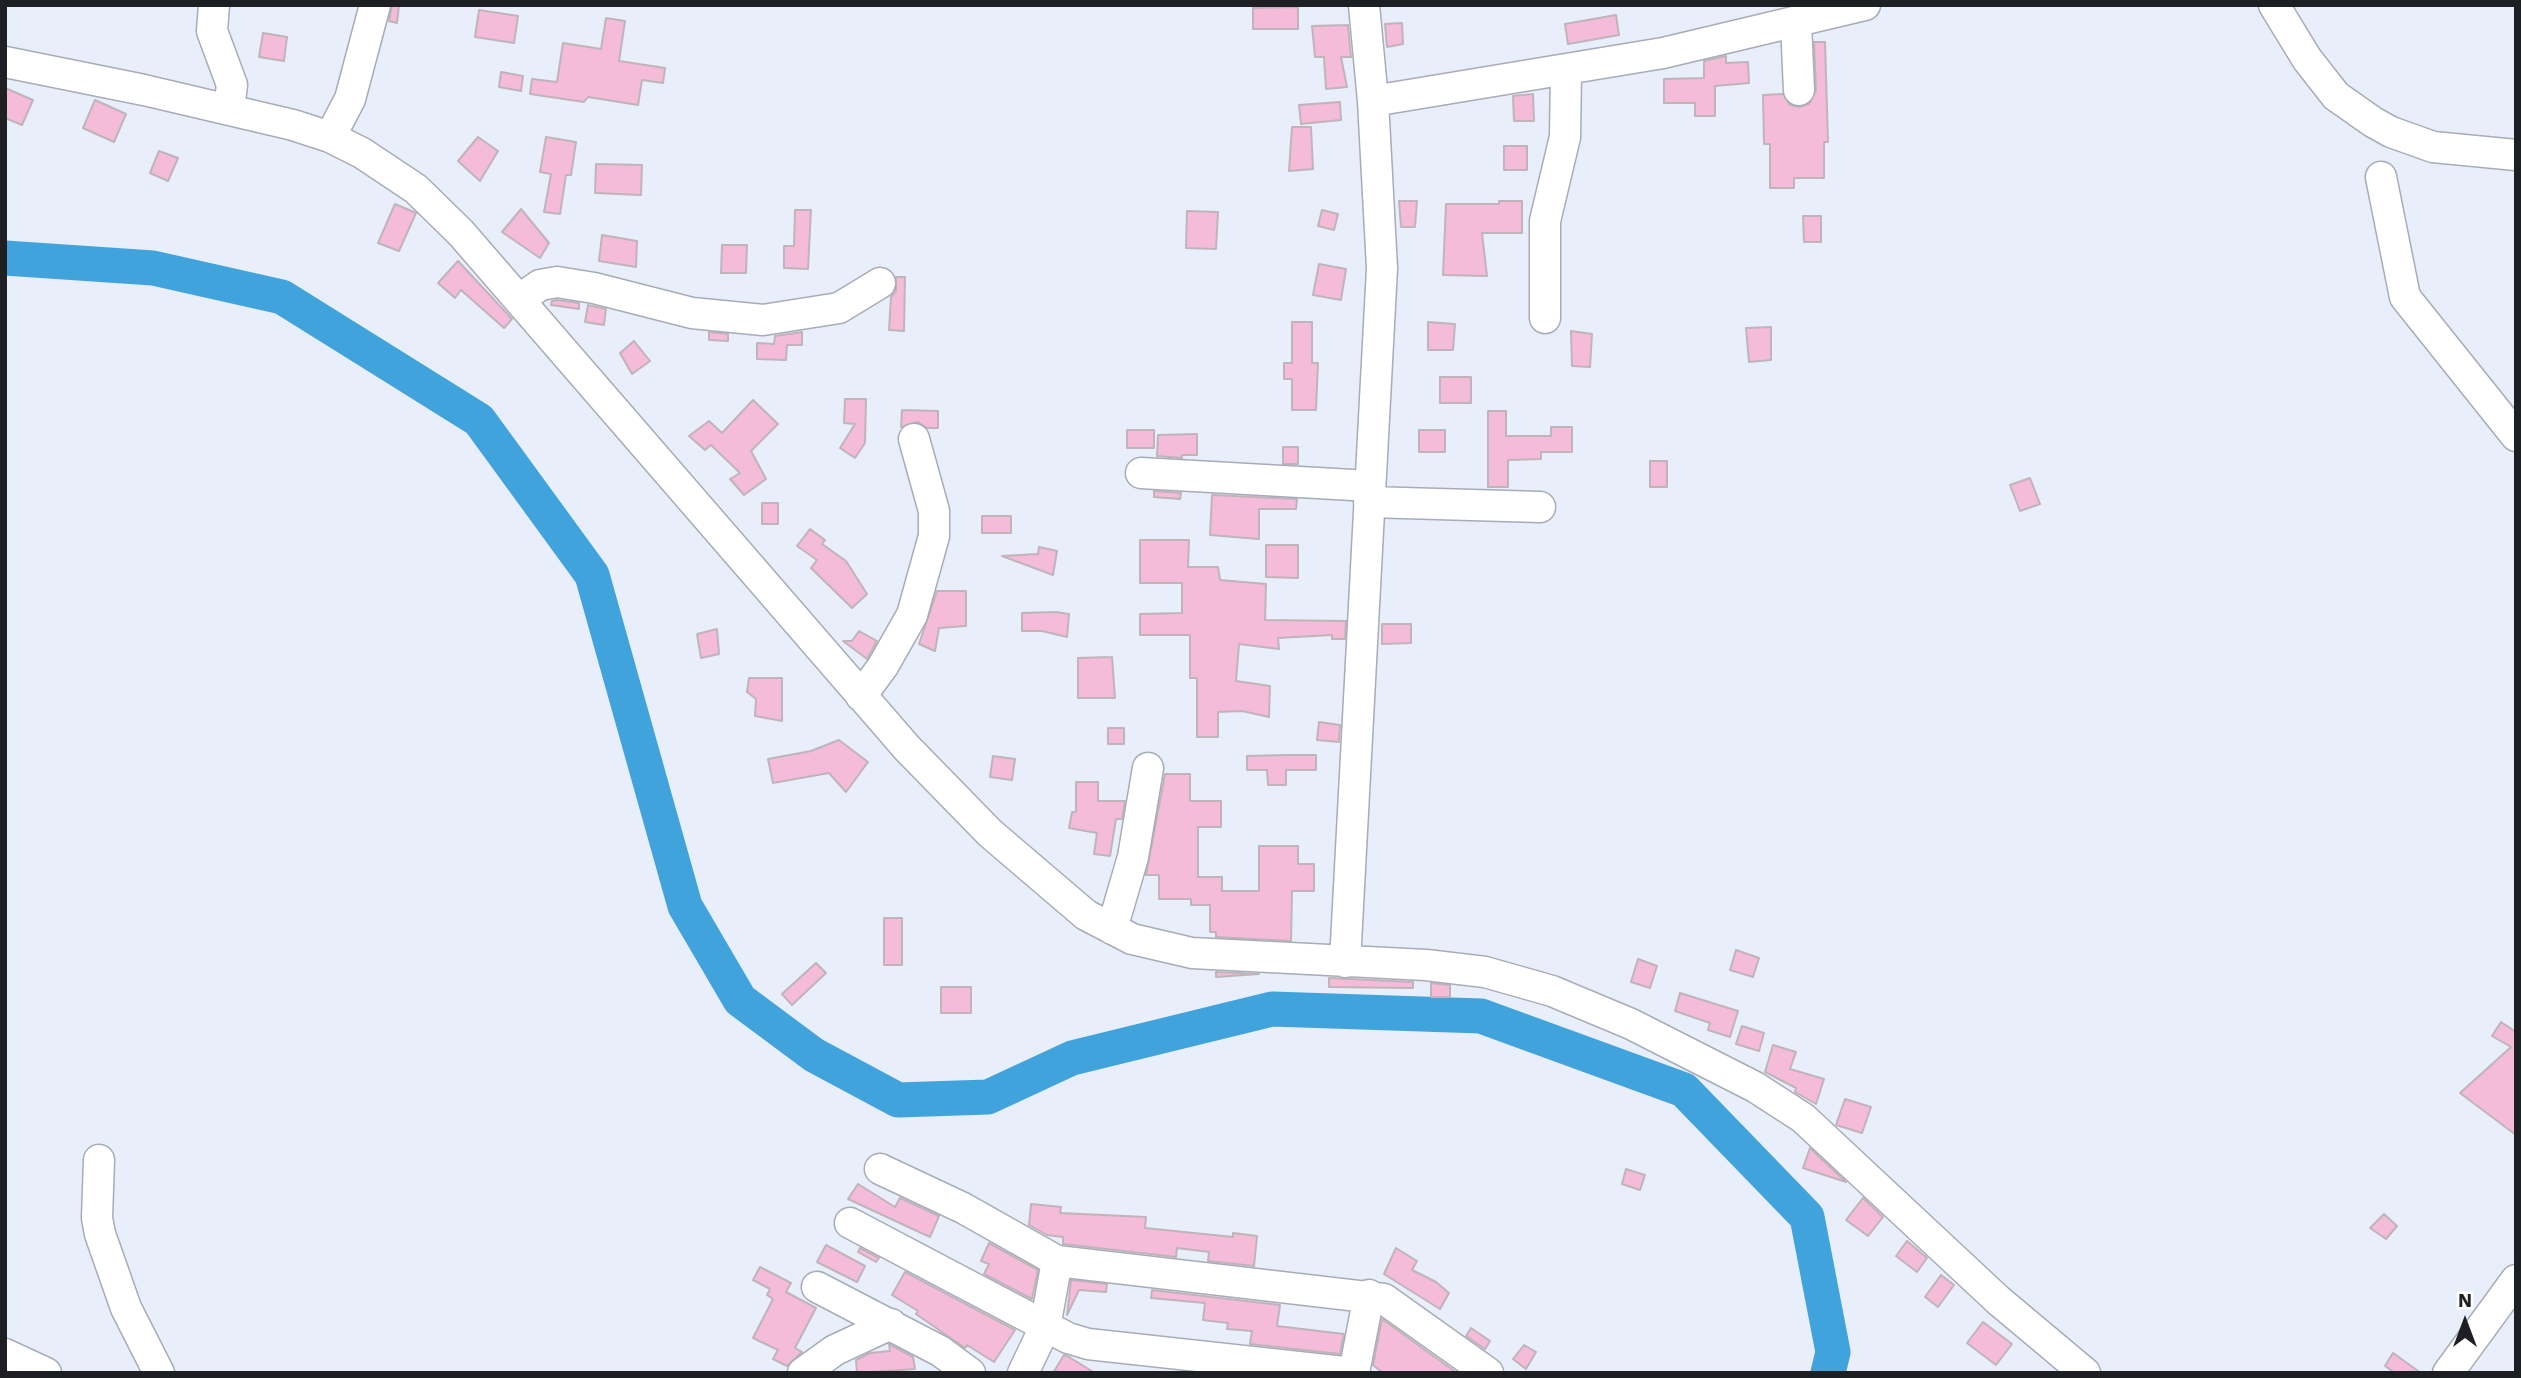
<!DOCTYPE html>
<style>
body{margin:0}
#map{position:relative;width:2521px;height:1378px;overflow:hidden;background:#e8eefa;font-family:"Work Sans",sans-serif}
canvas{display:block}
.frame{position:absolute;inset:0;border:7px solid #1d1f23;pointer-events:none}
.north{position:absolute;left:2430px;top:1287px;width:70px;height:70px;-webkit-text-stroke:5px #fff;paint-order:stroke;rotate:0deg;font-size:19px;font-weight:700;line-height:28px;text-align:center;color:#1d1f23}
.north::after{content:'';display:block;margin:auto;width:24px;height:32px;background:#1d1f23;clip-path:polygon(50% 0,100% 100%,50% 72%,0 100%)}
</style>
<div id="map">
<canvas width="2521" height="1378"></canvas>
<div class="frame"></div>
<div class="north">N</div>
</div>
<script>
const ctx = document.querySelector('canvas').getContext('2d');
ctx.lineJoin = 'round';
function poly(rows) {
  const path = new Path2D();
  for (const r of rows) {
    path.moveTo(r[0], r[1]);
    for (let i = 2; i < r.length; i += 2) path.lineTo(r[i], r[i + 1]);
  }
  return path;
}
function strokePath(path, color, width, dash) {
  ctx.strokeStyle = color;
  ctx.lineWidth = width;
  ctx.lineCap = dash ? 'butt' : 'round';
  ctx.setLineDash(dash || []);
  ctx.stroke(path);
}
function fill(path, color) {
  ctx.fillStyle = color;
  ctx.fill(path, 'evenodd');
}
strokePath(poly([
 [5,258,153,268,282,297,479,420,592,575,685,906,740,1000,814,1055,898,1100,988,1097,1072,1058,1272,1009,1481,1016,1684,1090,1807,1217,1833,1352,1828,1373]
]), '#41a3dc', 35);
const building = poly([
 [392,5,399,5,397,23,389,21,392,5],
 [1298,7,1298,29,1253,29,1253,8,1298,7],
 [479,10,518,16,514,43,475,37,479,10],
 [1616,15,1619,35,1568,44,1565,24,1616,15],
 [606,18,625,21,619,61,665,68,663,83,642,80,638,105,588,97,584,102,530,94,532,79,557,82,563,43,601,49,606,18],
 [1402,23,1403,44,1387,47,1385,24,1402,23],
 [1348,25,1351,57,1341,57,1347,87,1326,89,1324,57,1315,57,1312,26,1348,25],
 [263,33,287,37,284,61,259,57,263,33],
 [1814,42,1825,42,1828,142,1824,142,1824,178,1794,178,1794,188,1770,188,1770,144,1764,144,1763,95,1783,94,1790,105,1799,107,1809,104,1816,90,1814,42],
 [1726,56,1726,63,1748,62,1749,83,1715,86,1715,116,1695,116,1695,103,1664,103,1664,79,1704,78,1704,61,1726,56],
 [501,72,523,76,521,91,499,87,501,72],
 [5,88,33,100,22,125,5,118,5,88],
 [1533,94,1534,121,1514,121,1513,96,1533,94],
 [95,100,126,114,114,142,83,128,95,100],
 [1340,102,1341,120,1301,124,1299,105,1340,102],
 [1292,127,1311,127,1313,169,1289,171,1292,127],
 [478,137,498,151,480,181,458,161,478,137],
 [546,137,576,142,571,175,566,175,560,214,544,212,551,174,540,172,546,137],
 [1504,146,1527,146,1527,170,1504,170,1504,146],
 [159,151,178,158,168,181,150,173,159,151],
 [596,164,642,165,641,195,595,193,596,164],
 [1399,201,1417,201,1415,227,1401,227,1399,201],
 [1499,201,1522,201,1522,233,1482,233,1487,276,1443,275,1446,204,1499,204,1499,201],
 [395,204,416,213,399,251,378,243,395,204],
 [521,209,549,243,540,258,502,232,521,209],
 [795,210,811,210,808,269,784,268,784,246,794,246,795,210],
 [1322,210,1338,214,1334,230,1318,226,1322,210],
 [1187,211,1218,212,1216,249,1186,248,1187,211],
 [1803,216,1821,216,1821,242,1804,242,1803,216],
 [602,235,637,241,636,267,599,261,602,235],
 [722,245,747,245,746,273,721,273,722,245],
 [458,261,512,319,504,328,461,290,455,298,438,283,458,261],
 [1319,264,1346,269,1341,300,1313,295,1319,264],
 [896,277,905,277,904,331,889,330,891,297,896,291,896,277],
 [557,300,579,303,579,309,551,305,552,301,557,300],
 [588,305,606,309,604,325,585,322,588,305],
 [1292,322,1312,322,1312,363,1318,363,1316,410,1292,410,1292,379,1284,379,1284,363,1292,363,1292,322],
 [1428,322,1455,324,1453,350,1428,350,1428,322],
 [1771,327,1771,360,1749,362,1746,328,1771,327],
 [1571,331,1592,334,1590,367,1572,366,1571,331],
 [709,332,728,334,728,341,709,340,709,332],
 [802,332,802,345,787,345,786,360,757,359,757,343,774,344,775,336,802,332],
 [634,341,650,361,632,374,620,353,634,341],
 [1440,377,1471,377,1471,403,1440,403,1440,377],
 [845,399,866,399,865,443,855,458,840,448,855,424,844,423,845,399],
 [753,400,778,424,751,451,766,479,744,495,730,479,740,473,711,445,705,450,689,436,709,421,722,433,753,400],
 [902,410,938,411,938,428,927,428,918,422,901,427,902,410],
 [1488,411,1506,411,1506,436,1551,436,1551,427,1572,427,1572,452,1541,452,1541,459,1508,460,1508,487,1488,487,1488,411],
 [1127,430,1154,430,1154,448,1127,448,1127,430],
 [1419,430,1445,430,1445,452,1419,452,1419,430],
 [1197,434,1197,455,1182,455,1182,458,1157,456,1158,435,1197,434],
 [1283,447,1298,447,1298,464,1283,464,1283,447],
 [1650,461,1667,461,1667,487,1650,487,1650,461],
 [2030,478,2040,504,2020,511,2010,485,2030,478],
 [1154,491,1181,493,1180,499,1154,497,1154,491],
 [1212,495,1297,499,1296,509,1259,509,1259,539,1210,535,1212,495],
 [762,503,778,503,778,524,762,524,762,503],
 [982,516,1011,516,1011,533,982,533,982,516],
 [810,529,825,540,822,544,846,561,867,594,852,608,811,568,817,560,797,546,810,529],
 [1140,540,1189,540,1188,567,1218,567,1220,580,1266,584,1265,620,1346,621,1345,639,1332,639,1332,635,1278,638,1279,649,1239,644,1236,681,1270,686,1269,717,1242,711,1218,712,1218,737,1197,737,1197,678,1190,678,1190,635,1140,635,1140,614,1182,613,1182,583,1140,583,1140,540],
 [1266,545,1298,545,1298,578,1266,577,1266,545],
 [1039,547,1057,551,1053,575,1002,556,1038,554,1039,547],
 [937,591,966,591,966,626,939,628,935,651,919,644,937,591],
 [1056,612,1069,614,1067,637,1042,631,1022,631,1022,613,1056,612],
 [1382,624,1411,624,1411,643,1382,644,1382,624],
 [717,629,719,654,701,658,697,634,717,629],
 [859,631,877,641,867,659,843,641,852,641,859,631],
 [1112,657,1115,698,1078,698,1078,658,1112,657],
 [749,678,782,678,782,721,755,716,756,699,747,692,749,678],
 [1319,722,1340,725,1339,742,1317,740,1319,722],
 [1108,728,1124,728,1124,744,1108,744,1108,728],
 [839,740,868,762,846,792,829,773,773,783,768,759,811,751,839,740],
 [1286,755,1316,755,1316,770,1286,770,1286,785,1268,785,1267,770,1247,770,1247,756,1286,755],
 [993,756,1015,759,1012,780,990,777,993,756],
 [1165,774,1190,774,1190,801,1221,801,1221,827,1198,827,1198,877,1222,877,1222,891,1259,891,1259,846,1298,846,1298,864,1314,864,1314,891,1292,891,1291,941,1216,937,1216,932,1210,932,1210,905,1191,905,1191,899,1159,899,1159,875,1146,875,1165,774],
 [1076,782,1098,782,1098,801,1125,801,1122,819,1116,819,1110,856,1094,854,1097,833,1069,828,1072,812,1076,812,1076,782],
 [884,918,902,918,902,965,884,965,884,918],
 [1736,950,1759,958,1753,977,1730,970,1736,950],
 [1638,959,1657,966,1650,988,1631,982,1638,959],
 [816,963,826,973,792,1005,782,994,816,963],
 [1216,972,1259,974,1216,977,1216,972],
 [1329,978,1413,982,1413,988,1329,987,1329,978],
 [1431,983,1450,985,1450,997,1431,997,1431,983],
 [941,987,971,987,971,1013,941,1013,941,987],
 [1680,993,1738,1011,1730,1037,1708,1030,1710,1023,1675,1011,1680,993],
 [2501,1022,2516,1032,2516,1135,2460,1093,2511,1047,2492,1036,2501,1022],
 [1742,1026,1764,1033,1759,1051,1736,1044,1742,1026],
 [1773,1045,1796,1052,1790,1069,1824,1079,1816,1104,1795,1092,1796,1088,1765,1072,1773,1045],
 [1845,1099,1871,1107,1862,1133,1836,1125,1845,1099],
 [1810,1148,1846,1182,1803,1168,1810,1148],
 [1626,1169,1645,1175,1640,1190,1622,1184,1626,1169],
 [858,1184,895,1207,900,1198,939,1216,930,1237,848,1199,858,1184],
 [1863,1198,1883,1217,1868,1236,1846,1220,1863,1198],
 [1031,1204,1061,1207,1060,1213,1146,1217,1145,1228,1233,1237,1233,1233,1257,1236,1254,1266,1208,1261,1209,1252,1177,1248,1176,1257,1063,1244,1063,1237,1047,1235,1029,1225,1031,1204],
 [2384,1214,2397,1226,2386,1239,2370,1228,2384,1214],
 [1907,1241,1927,1258,1917,1272,1896,1256,1907,1241],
 [989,1243,1038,1270,1032,1299,984,1274,989,1264,981,1261,989,1243],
 [826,1245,865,1266,857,1282,817,1262,826,1245],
 [860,1248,879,1258,876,1262,858,1252,860,1248],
 [1396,1248,1417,1261,1412,1270,1436,1282,1449,1293,1440,1309,1384,1274,1396,1248],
 [760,1267,791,1283,786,1292,816,1308,795,1348,802,1352,787,1366,773,1359,778,1350,753,1338,773,1299,767,1295,770,1289,753,1280,760,1267],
 [905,1272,1015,1330,994,1362,967,1345,965,1348,916,1314,918,1311,892,1295,905,1272],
 [1941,1275,1954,1285,1938,1307,1925,1297,1941,1275],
 [1071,1280,1107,1284,1106,1292,1079,1290,1067,1315,1071,1280],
 [1152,1290,1280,1305,1277,1326,1344,1334,1340,1354,1250,1344,1252,1331,1227,1329,1228,1323,1203,1320,1205,1303,1151,1298,1152,1290],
 [1382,1319,1457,1373,1383,1373,1373,1365,1382,1319],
 [1983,1322,2012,1344,1996,1365,1967,1343,1983,1322],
 [1471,1328,1490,1341,1485,1349,1466,1336,1471,1328],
 [889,1344,913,1357,915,1369,857,1373,856,1360,870,1353,890,1351,889,1344],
 [1524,1345,1536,1352,1526,1369,1513,1359,1524,1345],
 [2393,1353,2421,1373,2395,1373,2385,1366,2393,1353],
 [1064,1355,1069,1357,1095,1373,1053,1373,1064,1355]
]);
fill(building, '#f4bcd8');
strokePath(building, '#c0b4ba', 2);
const minor = poly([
 [214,5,212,31,232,85,229,108],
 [2274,5,2307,59,2336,96,2373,122,2391,132,2433,147,2516,155],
 [1796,24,1799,90],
 [5,62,144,90,293,125,330,137,362,153,416,189,461,233,907,748,990,833,1086,915,1132,939,1192,953,1426,965,1485,972,1552,991,1631,1024,1755,1087,1803,1118,1998,1300,2085,1373],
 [1373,101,1663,53,1865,5],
 [330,137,350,99,375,5],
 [2381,177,2405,297,2516,436],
 [519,300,540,285,557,282,594,288,692,313,763,320,839,308,880,283],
 [1545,318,1545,221,1565,137,1566,71],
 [1141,473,1370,486],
 [1369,502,1540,507],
 [861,696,883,666,912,615,934,536,934,511,914,439],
 [1112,929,1133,857,1148,768],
 [1345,962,1382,268,1373,101,1364,5],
 [99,1160,97,1218,100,1234,126,1308,159,1373],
 [880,1169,963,1208,1057,1261],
 [850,1223,1068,1338,1088,1344,1353,1373],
 [817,1287,940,1351,970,1373],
 [5,1354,46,1373],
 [803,1373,835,1350,891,1324],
 [1023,1373,1045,1327,1057,1261,1384,1299,1488,1373],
 [1354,1373,1369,1295],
 [2448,1373,2516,1280]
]);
strokePath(minor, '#a7acb7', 33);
strokePath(minor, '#fff', 30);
</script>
